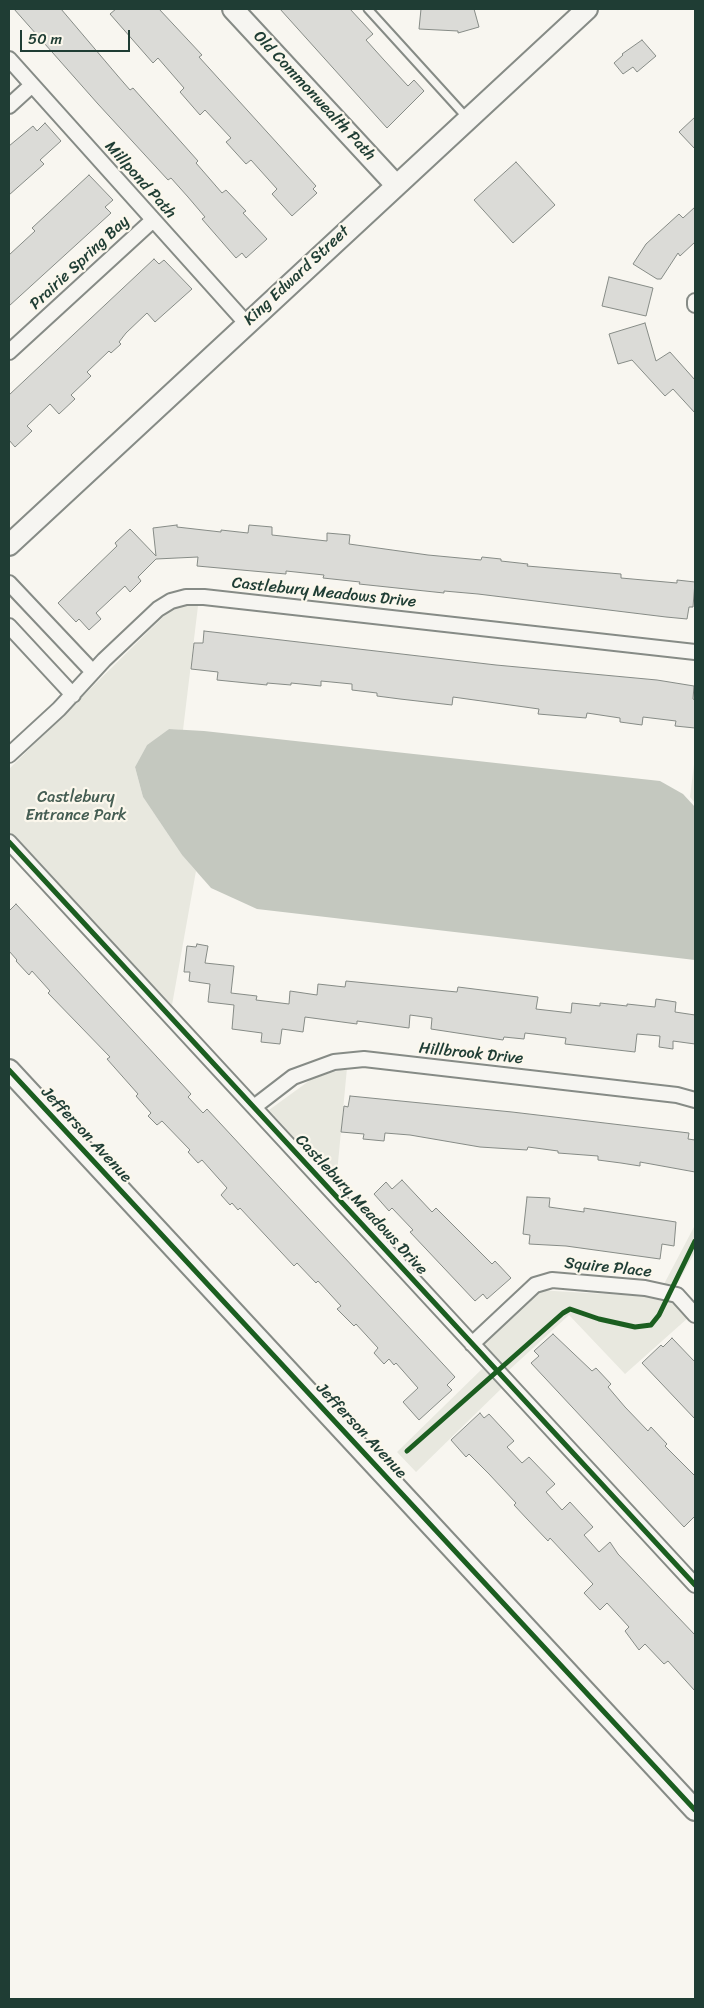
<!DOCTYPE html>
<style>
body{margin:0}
#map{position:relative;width:704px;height:2008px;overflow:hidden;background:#f8f6f0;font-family:Sriracha,sans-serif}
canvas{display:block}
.frame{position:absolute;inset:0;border:10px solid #1f3d34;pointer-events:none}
.scale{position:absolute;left:20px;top:30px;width:110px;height:22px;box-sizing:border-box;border:2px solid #1f3d34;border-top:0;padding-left:6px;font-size:15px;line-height:18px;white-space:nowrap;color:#1f3d34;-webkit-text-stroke:4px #fbf7ec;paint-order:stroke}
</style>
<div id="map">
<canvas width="704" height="2008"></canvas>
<div class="frame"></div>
<div class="scale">50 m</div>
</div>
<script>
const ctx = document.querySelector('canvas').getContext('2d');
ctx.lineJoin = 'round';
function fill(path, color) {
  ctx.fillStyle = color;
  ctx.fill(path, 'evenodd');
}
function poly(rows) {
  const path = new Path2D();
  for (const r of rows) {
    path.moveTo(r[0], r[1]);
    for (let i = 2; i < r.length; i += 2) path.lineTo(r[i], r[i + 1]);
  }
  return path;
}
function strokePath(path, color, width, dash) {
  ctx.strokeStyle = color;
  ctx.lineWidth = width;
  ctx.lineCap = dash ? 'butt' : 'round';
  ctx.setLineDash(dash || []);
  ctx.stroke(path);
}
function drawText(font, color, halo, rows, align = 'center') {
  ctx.font = font + ' Sriracha,sans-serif';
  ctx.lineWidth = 4.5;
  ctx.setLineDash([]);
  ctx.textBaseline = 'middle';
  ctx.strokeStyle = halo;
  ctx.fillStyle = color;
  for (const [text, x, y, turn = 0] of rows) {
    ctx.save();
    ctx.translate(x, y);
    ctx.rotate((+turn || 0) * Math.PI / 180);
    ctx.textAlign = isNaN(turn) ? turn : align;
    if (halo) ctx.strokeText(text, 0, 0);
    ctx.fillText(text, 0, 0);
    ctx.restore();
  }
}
fill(poly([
 [188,604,198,606,183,730,169,729,147,745,135,767,143,797,182,855,196,871,172,1005,9,835,9,769,163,617,175,608],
 [695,756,695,803,690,797],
 [347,1068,336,1184,269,1110,313,1078],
 [695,1225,695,1252,675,1288,663,1286],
 [537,1290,675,1298,689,1317,625,1374,569,1315,508,1371,480,1343],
 [485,1366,504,1386,416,1472,397,1452]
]), '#e8e8df');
fill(poly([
 [169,729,204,731,660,781,683,794,695,807,695,960,257,909,211,888,182,855,143,797,135,767,147,745]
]), '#c4c8bf');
const building = poly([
 [14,9,61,9,117,75,130,90,133,88,198,161,196,163,222,193,226,190,246,211,243,213,267,239,246,258,242,253,236,258,202,219,205,217,188,197,171,178,168,180,98,104,14,9],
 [116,9,159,9,202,55,199,57,316,186,313,189,317,193,292,216,272,194,277,189,251,160,246,164,226,142,231,138,205,110,200,115,180,92,184,88,158,58,153,63,110,14,116,9],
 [280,9,350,9,373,34,366,40,384,60,408,86,414,80,424,91,387,128,280,9],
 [421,9,474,9,479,27,458,33,458,31,419,29,421,9],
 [642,40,656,56,637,72,633,67,623,74,614,63,623,55,622,54,642,40],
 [695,117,695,149,679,132,695,117],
 [45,123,61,141,40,160,44,164,9,195,9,146,33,126,37,131,45,123],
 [516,162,555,205,513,243,474,200,516,162],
 [89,175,113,200,105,207,111,213,9,306,9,255,35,231,32,228,89,175],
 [695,207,695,242,680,256,678,253,661,279,657,279,633,264,646,244,679,214,683,218,695,207],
 [154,259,159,264,164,260,192,289,155,322,147,313,126,333,119,342,121,344,111,353,109,351,87,372,91,376,71,395,75,399,59,414,50,404,27,426,32,431,15,447,9,440,9,395,154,259],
 [609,277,653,288,646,316,602,306,609,277],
 [645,323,656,361,670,352,695,380,695,413,673,389,665,396,632,360,618,364,609,334,645,323],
 [177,525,177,527,221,532,221,530,248,533,249,525,272,527,272,535,327,541,327,533,350,535,349,544,428,555,481,560,482,557,501,559,501,561,528,564,527,566,621,574,621,578,677,583,677,580,695,582,693,607,689,607,687,619,666,617,478,594,444,591,444,593,359,584,360,582,323,578,324,575,286,571,286,574,197,566,198,557,156,559,138,577,141,581,130,592,125,586,96,613,101,619,89,630,79,619,76,622,58,603,117,546,115,543,130,529,156,556,153,528,177,525],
 [204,631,496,665,657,680,694,686,693,699,695,700,695,728,675,726,676,721,643,717,642,725,620,722,620,718,587,713,586,718,538,714,539,709,453,697,452,705,400,699,377,696,377,693,352,690,352,684,321,681,321,686,291,683,291,685,267,683,267,685,217,680,218,672,191,669,194,643,203,643,204,631],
 [16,904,180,1082,191,1094,188,1097,203,1113,207,1109,455,1377,447,1385,452,1390,419,1420,403,1402,418,1388,396,1363,394,1365,389,1359,384,1364,374,1353,378,1348,356,1324,354,1326,337,1309,341,1306,318,1281,316,1283,297,1263,294,1266,240,1208,238,1210,232,1203,230,1205,221,1195,227,1188,202,1160,198,1163,188,1152,190,1150,162,1121,157,1125,148,1116,151,1113,136,1096,138,1094,107,1059,110,1057,48,993,50,991,32,971,29,975,16,961,17,960,9,951,9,911,16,904],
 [197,944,208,946,205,963,234,966,231,993,257,996,256,1000,289,1004,290,991,317,995,318,984,345,987,346,981,457,992,458,987,538,997,536,1009,571,1013,572,1003,600,1006,600,1003,627,1006,627,1004,655,1007,656,999,676,1002,675,1012,695,1015,695,1044,673,1041,673,1049,659,1047,660,1036,637,1034,635,1052,565,1044,566,1038,525,1033,524,1039,504,1037,503,1040,431,1029,432,1018,410,1015,409,1028,357,1021,357,1024,305,1017,303,1032,282,1029,280,1044,261,1042,262,1033,232,1029,234,1005,208,1002,210,984,189,981,190,972,184,972,187,946,196,947,197,944],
 [350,1096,512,1112,689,1133,688,1139,695,1140,695,1172,640,1162,640,1166,621,1163,598,1160,598,1156,558,1153,558,1151,528,1147,527,1150,480,1147,410,1135,385,1133,384,1141,363,1139,364,1134,341,1132,344,1106,348,1107,350,1096],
 [402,1180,432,1212,436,1208,492,1264,495,1261,511,1278,487,1299,483,1294,475,1301,410,1232,413,1230,392,1208,389,1211,374,1194,386,1182,392,1189,402,1180],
 [527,1197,550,1198,549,1207,584,1212,584,1208,676,1222,674,1246,662,1244,660,1259,566,1246,529,1244,530,1235,523,1234,527,1197],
 [553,1334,592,1371,596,1368,611,1384,608,1387,625,1407,648,1431,651,1427,667,1444,665,1446,695,1476,695,1516,684,1527,531,1363,539,1356,534,1351,553,1334],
 [672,1338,695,1362,695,1419,642,1363,661,1345,663,1347,672,1338],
 [480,1413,484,1418,489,1414,514,1441,507,1447,522,1463,529,1457,555,1484,546,1492,562,1510,570,1502,593,1527,584,1535,599,1552,610,1542,618,1554,695,1635,695,1691,668,1661,664,1664,645,1644,639,1650,625,1631,629,1627,607,1603,600,1610,584,1593,593,1584,550,1538,548,1541,528,1520,514,1505,516,1503,489,1474,469,1454,466,1457,451,1440,480,1413]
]);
fill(building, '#dbdbd7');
strokePath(building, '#868b86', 1);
const lane = poly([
 [368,9,468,119]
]);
const street = poly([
 [9,59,246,323],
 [9,106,32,85],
 [695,301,695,305],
 [9,352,153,220],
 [9,583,93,672],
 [9,626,73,695],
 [9,755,59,709,104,660,158,609,171,601,186,597,204,597,695,652],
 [9,842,695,1585],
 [254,1107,293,1077,334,1062,364,1059,677,1095,695,1100],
 [472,1344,535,1285,552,1280,645,1288,677,1295,695,1315]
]);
const secondary = poly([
 [233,9,395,184],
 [9,545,587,9],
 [9,1070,695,1810]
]);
strokePath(lane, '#868b86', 11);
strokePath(street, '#868b86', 18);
strokePath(secondary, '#868b86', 24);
strokePath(lane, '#f6f5f1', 7);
strokePath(street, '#f6f5f1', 14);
strokePath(secondary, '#f6f5f1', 20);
strokePath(poly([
 [9,842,695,1585],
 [9,1070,695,1810],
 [407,1451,563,1313,570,1309,599,1319,635,1327,651,1325,659,1315,695,1241]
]), '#1b5e20', 5);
drawText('16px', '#1f3d34', '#fbf7ec', [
 ["Old Commonwealth Path",314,96,47],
 ["Millpond Path",140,180,48],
 ["Prairie Spring Bay",80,263,-43],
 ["King Edward Street",297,276,-43],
 ["Castlebury Meadows Drive",324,593,6],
 ["Hillbrook Drive",471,1054,6],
 ["Jefferson Avenue",86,1135,47],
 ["Castlebury Meadows Drive",361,1205,47],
 ["Squire Place",608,1268,6],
 ["Jefferson Avenue",361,1431,47]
]);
drawText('16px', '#455d53', '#fbf7ec', [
 ["Castlebury",76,798],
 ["Entrance Park",76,816]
]);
</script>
